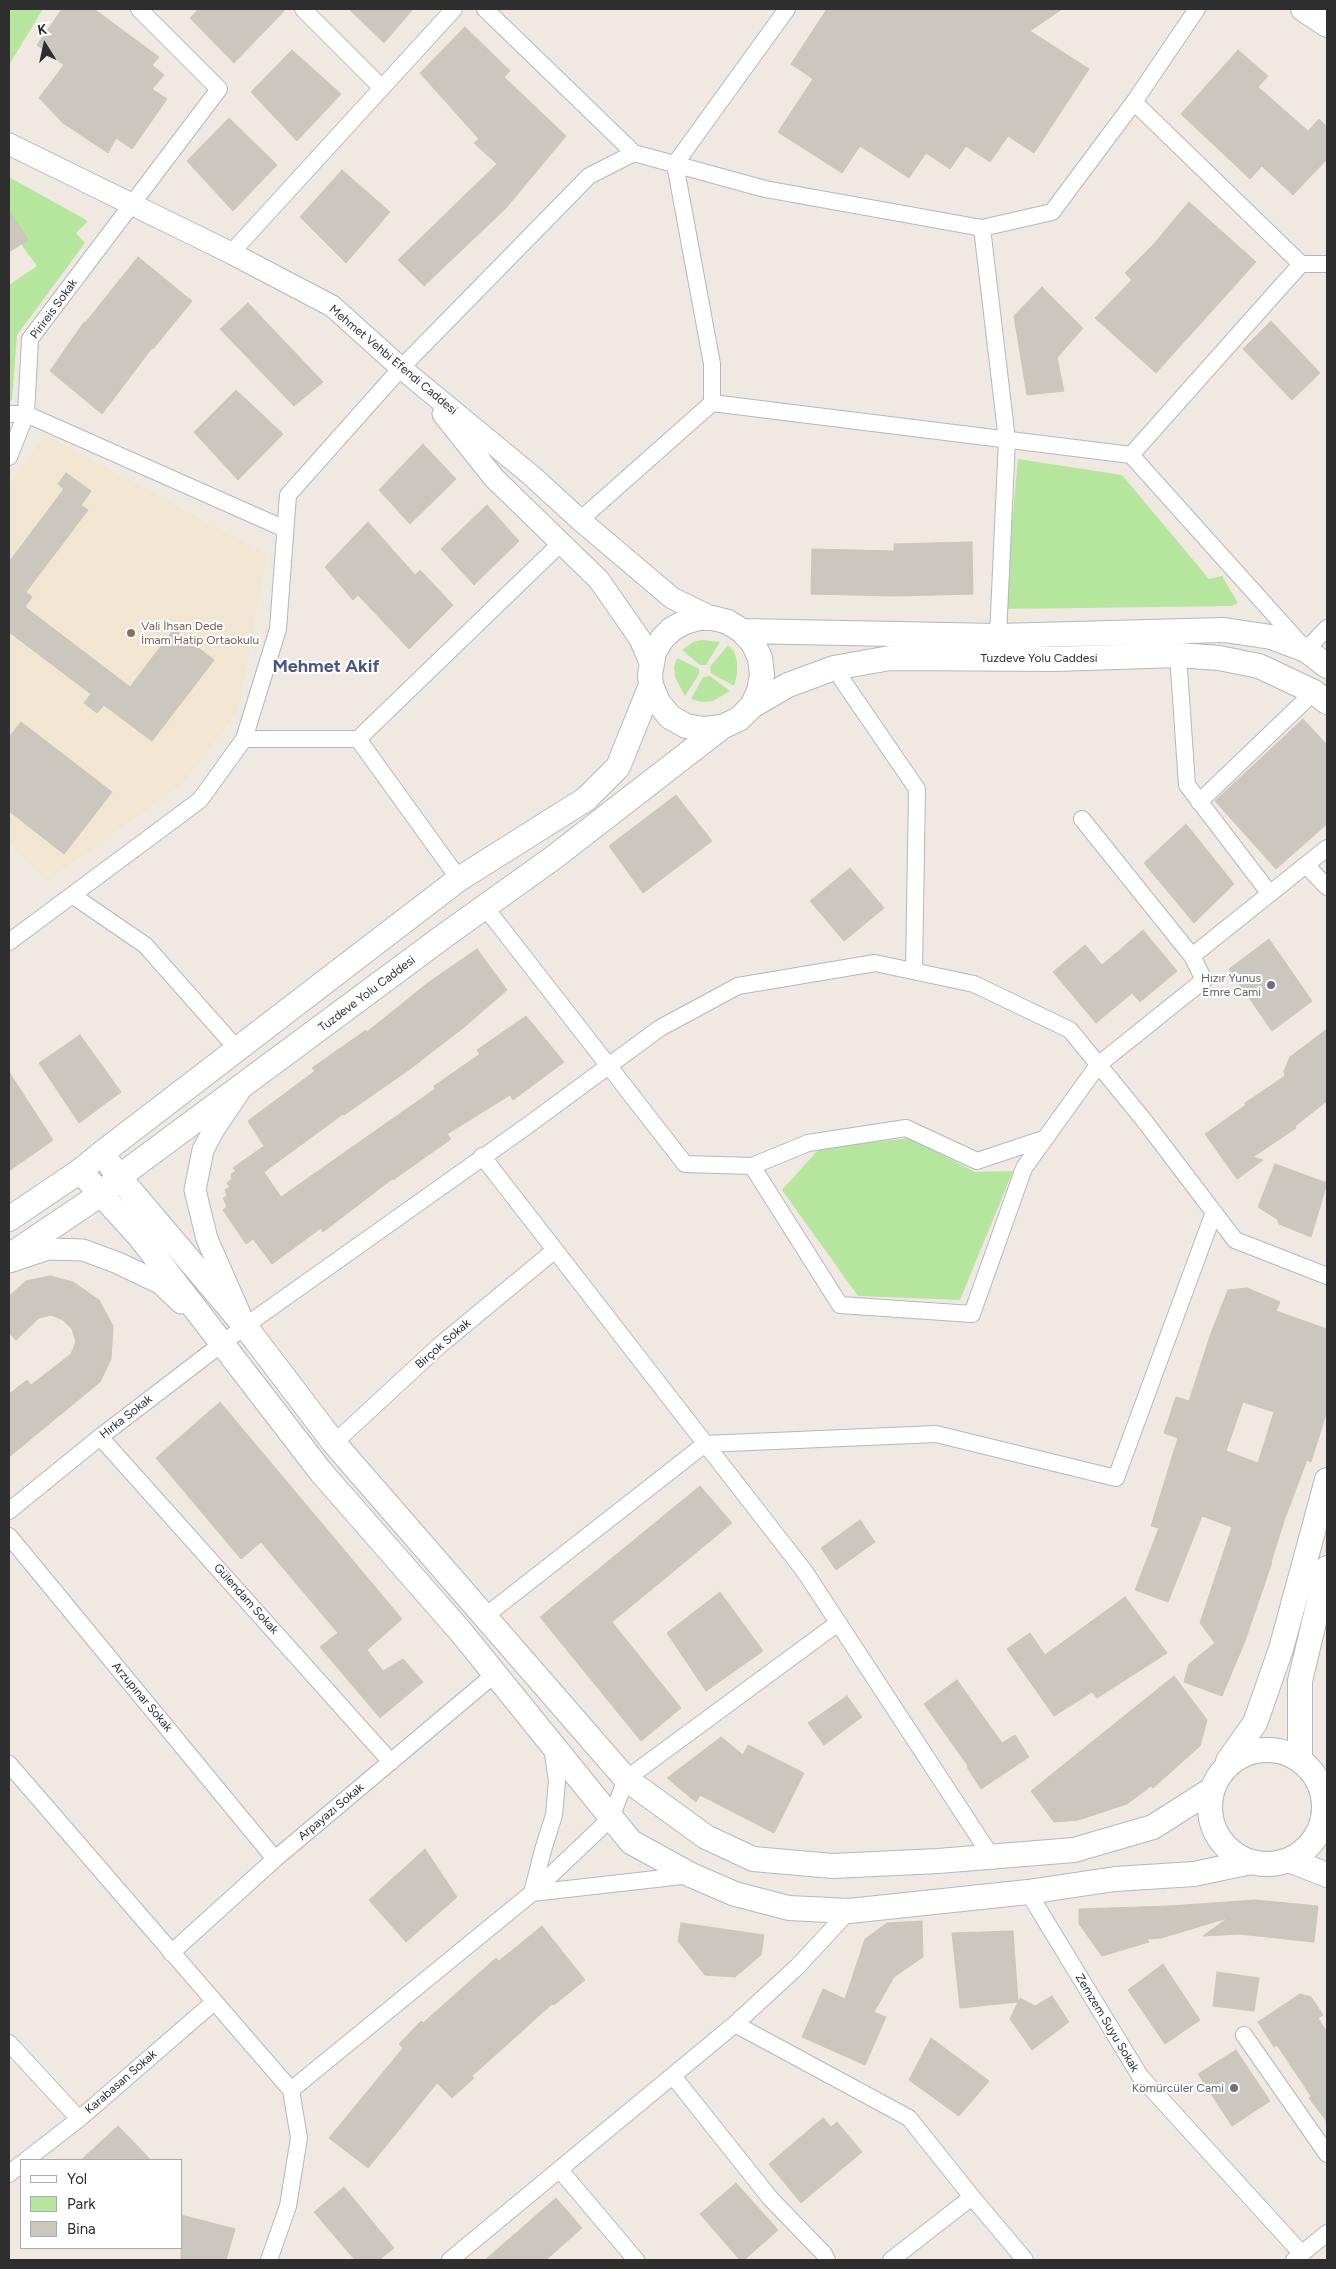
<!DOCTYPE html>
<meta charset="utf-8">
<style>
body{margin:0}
#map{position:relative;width:1336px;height:2269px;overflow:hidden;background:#efe9e1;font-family:Figtree,sans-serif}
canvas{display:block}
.frame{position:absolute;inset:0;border:10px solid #2e2e2e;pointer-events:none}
.legend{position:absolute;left:20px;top:2159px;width:162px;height:90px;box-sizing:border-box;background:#fff;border:1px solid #ababab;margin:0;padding:6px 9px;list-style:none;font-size:15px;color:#2e2e2e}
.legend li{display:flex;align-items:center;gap:10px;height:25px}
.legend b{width:25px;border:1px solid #ababab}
.north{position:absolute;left:20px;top:20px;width:50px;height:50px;-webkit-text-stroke:4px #fff;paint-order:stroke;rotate:350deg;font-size:14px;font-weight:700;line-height:20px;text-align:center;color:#2e2e2e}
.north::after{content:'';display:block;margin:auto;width:18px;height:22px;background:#2e2e2e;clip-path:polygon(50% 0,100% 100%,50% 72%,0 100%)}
</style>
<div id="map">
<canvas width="1336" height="2269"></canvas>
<div class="frame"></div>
<ul class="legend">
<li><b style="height:6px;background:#fff"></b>Yol</li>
<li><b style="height:14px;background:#b6e59e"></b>Park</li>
<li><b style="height:14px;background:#cbc7bf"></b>Bina</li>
</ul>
<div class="north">K</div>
</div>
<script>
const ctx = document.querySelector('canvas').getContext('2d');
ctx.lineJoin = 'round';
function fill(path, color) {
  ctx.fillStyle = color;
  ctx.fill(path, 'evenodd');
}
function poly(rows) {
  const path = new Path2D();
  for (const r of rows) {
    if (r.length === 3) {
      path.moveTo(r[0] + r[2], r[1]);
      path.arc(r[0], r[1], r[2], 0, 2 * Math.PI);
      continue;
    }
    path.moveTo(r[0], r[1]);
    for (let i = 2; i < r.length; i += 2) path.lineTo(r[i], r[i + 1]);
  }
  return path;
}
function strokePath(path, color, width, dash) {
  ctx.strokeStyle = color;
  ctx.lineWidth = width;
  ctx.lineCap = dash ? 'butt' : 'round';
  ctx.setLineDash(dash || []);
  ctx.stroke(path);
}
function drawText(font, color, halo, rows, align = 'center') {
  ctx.font = font + ' Figtree,sans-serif';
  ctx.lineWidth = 4;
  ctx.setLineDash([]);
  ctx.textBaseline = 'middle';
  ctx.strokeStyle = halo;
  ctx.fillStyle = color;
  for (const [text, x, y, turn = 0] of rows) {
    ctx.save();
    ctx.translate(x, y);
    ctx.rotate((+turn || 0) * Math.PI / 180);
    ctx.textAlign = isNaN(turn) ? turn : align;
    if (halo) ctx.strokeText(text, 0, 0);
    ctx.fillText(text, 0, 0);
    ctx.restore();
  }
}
fill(poly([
 [46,435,267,555,238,711,183,783,47,881,9,842,9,484]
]), '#f0e6d1');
fill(poly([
 [9,9,43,9,9,65],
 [9,177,88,221,76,233,85,243,17,335,12,400,9,402,9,285,37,266,9,228],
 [1018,459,1122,475,1209,579,1222,576,1238,603,1232,606,1004,609],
 [702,640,720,642,706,665,700,665,682,650,693,642],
 [728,645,734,652,737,661,737,674,734,686,711,673,710,667],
 [677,658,699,669,699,674,685,696,675,677,674,667],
 [710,676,730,691,713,701,702,702,691,699,703,677],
 [910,1138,975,1172,1013,1171,960,1300,858,1296,782,1190,820,1148]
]), '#b6e59e');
const building = poly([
 [62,9,94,9,159,57,152,65,164,75,152,89,167,99,132,149,116,138,108,153,63,123,39,98,64,65,37,45,62,9],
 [199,9,286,9,234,63,190,18,199,9],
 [349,9,413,9,384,43,349,9],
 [827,9,1062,9,1030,31,1089,69,1034,153,1008,136,990,162,966,146,950,169,926,153,909,178,860,146,842,173,778,132,813,79,791,64,827,9],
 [465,27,510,71,504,77,566,136,506,208,424,286,398,260,497,164,474,143,479,139,420,73,465,27],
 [292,50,341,94,297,141,251,92,292,50],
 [1238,50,1268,76,1258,87,1308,131,1319,119,1327,127,1327,159,1293,195,1262,166,1250,179,1181,114,1238,50],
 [229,118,277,165,233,211,187,161,229,118],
 [342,170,390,212,346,263,300,217,342,170],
 [1189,202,1256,262,1156,373,1095,318,1132,280,1125,273,1153,245,1189,202],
 [9,211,28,240,9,252,9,211],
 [138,257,192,301,153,349,152,348,102,414,50,371,84,322,85,323,138,257],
 [1042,287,1083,328,1057,358,1064,391,1027,395,1014,316,1042,287],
 [248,303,323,382,294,406,220,329,248,303],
 [1271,321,1320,373,1292,400,1243,349,1271,321],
 [236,390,283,434,238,480,194,432,236,390],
 [423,444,456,479,410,524,379,490,423,444],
 [66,473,91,491,81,505,88,510,26,592,32,597,25,607,130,687,174,629,214,660,152,741,104,705,97,713,84,703,91,694,9,632,9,562,64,489,58,484,66,473],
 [487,505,519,541,474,585,441,549,487,505],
 [368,522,415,575,420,570,453,605,409,649,358,595,353,600,325,567,368,522],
 [972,542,973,594,895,596,811,594,812,549,894,551,894,544,972,542],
 [1303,719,1327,745,1327,824,1276,869,1215,801,1303,719],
 [21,722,112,792,64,854,9,811,9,737,21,722],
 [676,795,712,841,643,893,609,846,676,795],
 [1186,824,1234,884,1194,923,1144,863,1186,824],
 [850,868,884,908,844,941,810,901,850,868],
 [1143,930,1177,971,1140,1002,1132,993,1096,1023,1053,972,1085,945,1102,965,1143,930],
 [1269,939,1312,1001,1272,1031,1229,969,1269,939],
 [477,949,507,990,463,1028,410,1069,344,1115,343,1114,264,1172,281,1197,435,1089,434,1086,480,1054,477,1050,526,1016,564,1062,513,1100,510,1095,447,1134,451,1139,393,1180,392,1179,323,1232,321,1228,272,1264,253,1239,246,1244,223,1210,227,1207,223,1198,227,1196,225,1190,230,1187,227,1183,232,1179,231,1174,236,1171,233,1168,264,1146,248,1121,315,1071,312,1068,366,1030,367,1032,429,982,477,949],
 [1327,1029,1327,1101,1295,1126,1296,1128,1253,1157,1263,1160,1237,1179,1205,1134,1246,1105,1245,1103,1285,1076,1284,1071,1290,1057,1327,1029],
 [80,1035,121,1092,79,1123,39,1063,80,1035],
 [9,1072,53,1140,9,1171,9,1072],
 [1275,1164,1327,1183,1311,1237,1279,1224,1277,1219,1258,1207,1275,1164],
 [50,1276,73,1282,99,1300,113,1326,111,1359,100,1382,9,1457,9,1394,27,1380,31,1385,71,1354,76,1342,72,1329,63,1320,51,1315,39,1318,16,1340,9,1333,9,1296,26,1281,50,1276],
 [1247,1288,1280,1302,1276,1311,1327,1329,1327,1411,1311,1462,1307,1460,1285,1518,1271,1562,1272,1562,1245,1641,1222,1696,1184,1682,1189,1664,1215,1643,1200,1623,1232,1527,1202,1516,1168,1602,1135,1590,1159,1528,1151,1526,1178,1438,1164,1433,1176,1397,1189,1401,1211,1333,1228,1290,1247,1288],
 [1243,1402,1274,1412,1258,1463,1226,1451,1243,1402],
 [220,1402,402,1619,367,1650,383,1671,403,1659,423,1682,380,1718,320,1647,338,1633,261,1542,241,1559,156,1458,220,1402],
 [700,1486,732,1523,612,1622,681,1708,641,1741,540,1617,700,1486],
 [860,1520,875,1542,836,1570,821,1548,860,1520],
 [720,1592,763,1651,706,1691,667,1633,720,1592],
 [1125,1597,1167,1653,1097,1698,1092,1692,1054,1716,1007,1649,1030,1633,1045,1655,1125,1597],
 [1174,1676,1207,1720,1200,1746,1153,1788,1151,1786,1127,1804,1078,1820,1054,1822,1031,1791,1174,1676],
 [957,1680,1002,1743,1015,1735,1029,1757,981,1789,967,1767,968,1766,924,1704,957,1680],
 [847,1696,862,1717,824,1745,808,1723,847,1696],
 [721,1737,743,1755,748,1745,804,1773,774,1833,700,1795,696,1802,667,1778,721,1737],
 [425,1849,457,1897,406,1942,369,1900,425,1849],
 [1255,1900,1318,1906,1314,1942,1239,1934,1203,1936,1228,1918,1161,1938,1147,1939,1149,1942,1102,1956,1079,1924,1079,1909,1170,1906,1255,1900],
 [922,1921,923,1957,894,1977,874,2012,886,2017,865,2065,802,2037,823,1989,845,1999,865,1939,887,1923,922,1921],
 [681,1923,764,1935,761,1955,735,1977,705,1975,678,1941,681,1923],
 [542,1926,585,1980,554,2005,552,2004,472,2076,474,2078,452,2098,437,2083,368,2168,329,2138,403,2048,399,2044,421,2021,423,2023,496,1958,499,1961,542,1926],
 [1013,1931,1018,2002,960,2008,952,1933,1013,1931],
 [1163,1964,1200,2020,1165,2044,1128,1990,1163,1964],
 [1217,1972,1259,1978,1254,2011,1213,2006,1217,1972],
 [1300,1994,1311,1997,1323,2015,1318,2018,1327,2032,1327,2122,1309,2098,1311,2096,1277,2045,1274,2047,1258,2022,1300,1994],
 [1052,1996,1069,2022,1032,2050,1010,2019,1020,1998,1035,2006,1052,1996],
 [931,2038,989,2081,959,2116,909,2080,931,2038],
 [1236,2050,1270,2101,1232,2126,1198,2074,1236,2050],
 [823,2118,831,2127,837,2122,862,2152,801,2203,769,2164,823,2118],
 [118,2126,151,2160,81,2160,118,2126],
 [736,2183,778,2230,744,2260,740,2260,700,2214,736,2183],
 [344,2187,394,2248,379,2260,355,2260,314,2212,344,2187],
 [556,2198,582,2228,546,2260,485,2260,556,2198],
 [181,2215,235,2229,226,2260,181,2260,181,2215]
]);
fill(building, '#cbc7bf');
strokePath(building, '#cbc5ba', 1);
const minor = poly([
 [303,9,382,88],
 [485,9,634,153],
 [1134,102,1301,264,1327,264],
 [982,228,1007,440,998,636],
 [231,253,454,9],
 [712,403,712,364,675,164,787,9],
 [9,414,26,414,285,529],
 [1131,455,1301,264],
 [9,457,26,414,30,339,219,89,139,9],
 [580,520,712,403,1131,455,1306,650,1327,628],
 [1178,655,1187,785,1270,894],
 [834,668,917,789,914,971],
 [244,739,358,739,561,543],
 [358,739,459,879],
 [1199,802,1314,692],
 [1306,865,1327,887],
 [72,895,145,945,238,1050],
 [485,907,685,1164,752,1166,840,1305,972,1314,1024,1168,1098,1065,1204,980,1192,956,1082,819],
 [9,942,200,800,244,739,278,629,288,495,401,368,589,176,634,153,765,189,982,228,1052,212,1134,102,1197,9],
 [1192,956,1327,848],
 [482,1156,805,1572,991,1856],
 [752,1166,808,1143,906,1128,977,1161,1046,1138],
 [100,1437,391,1762],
 [334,1443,439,1346,555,1250],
 [9,1511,100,1437,245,1326,527,1126,660,1028,738,986,875,963,974,984,1070,1030,1143,1119,1235,1240,1327,1276],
 [9,1536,275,1859],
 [484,1617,705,1444,936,1434,1116,1478,1214,1212],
 [552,1747,557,1781,554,1815,543,1850,532,1893,691,1875],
 [9,1764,291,2090,299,2138,288,2206,269,2260],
 [1028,1892,1140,2076,1302,2254],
 [171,1953,275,1859,495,1674],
 [735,2024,909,2118,972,2197,1025,2260],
 [1244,2035,1327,2154],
 [9,2043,79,2119],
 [673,2076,770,2198,824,2254,827,2260],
 [291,2090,532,1893,611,1818,626,1779,838,1623],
 [26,2160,79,2119,214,2002],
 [560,2170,636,2260],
 [9,2174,21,2164],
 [450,2260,735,2024,797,1967,849,1911],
 [891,2260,972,2197],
 [1294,2260,1327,2233]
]);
const tertiary = poly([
 [9,144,231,253,332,306,401,368,532,476,580,520,672,598,713,618],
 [443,414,494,478,599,580,640,639,651,665],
 [239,1092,214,1129,203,1150,195,1190,207,1239,240,1314],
 [9,1262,48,1249,83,1250,118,1263,160,1283,181,1303]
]);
const secondary = poly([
 [1303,9,1327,25],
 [742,631,998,636,1224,630,1271,637,1306,650,1327,666],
 [752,706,759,691,762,675,760,658,753,643,742,631,728,622,713,618,699,618,685,622,672,629,662,639,654,652,650,675,651,685,658,702,670,717,686,726,704,729,722,727,739,719,752,706,788,685,834,668,890,658,1056,659,1178,655,1219,658,1259,666,1314,692,1327,702],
 [102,1153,119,1177,245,1326,334,1443,626,1779,706,1837,753,1859,833,1866,938,1861,1074,1850,1153,1827,1211,1790],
 [80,1171,140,1237,321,1472,461,1632,631,1842,691,1875,735,1894,789,1908,849,1911,1028,1892,1115,1879,1194,1874,1251,1862],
 [9,1219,80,1171,102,1153,459,879,586,799,618,767,651,685],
 [9,1256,101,1194,119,1177,444,936,553,858,722,727],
 [1267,1807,57],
 [1300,1760,1300,1681,1327,1568],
 [1228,1761,1255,1723,1281,1649,1327,1480],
 [1289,1860,1327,1875]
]);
strokePath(minor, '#b4b7c1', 18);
strokePath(tertiary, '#b4b7c1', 23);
strokePath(secondary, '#b4b7c1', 26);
strokePath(minor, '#fff', 16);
strokePath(tertiary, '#fff', 21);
strokePath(secondary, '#fff', 24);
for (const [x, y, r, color] of [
 [131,633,5,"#8d6e63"],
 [1271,985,5,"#6b7280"],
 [1234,2088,5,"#6b7280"]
]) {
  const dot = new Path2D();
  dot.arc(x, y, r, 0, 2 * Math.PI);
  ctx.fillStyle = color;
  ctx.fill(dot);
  strokePath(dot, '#fff', 2);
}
drawText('12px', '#2e2e2e', '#fff', [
 ["Pirireis Sokak",54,309,-54],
 ["Mehmet Vehbi Efendi Caddesi",393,360,40],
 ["Tuzdeve Yolu Caddesi",1039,658],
 ["Tuzdeve Yolu Caddesi",367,994,-37],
 ["Birçok Sokak",443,1344,-41],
 ["Hırka Sokak",126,1417,-38],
 ["Gülendam Sokak",246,1599,48],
 ["Arzupınar Sokak",142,1697,50],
 ["Arpayazı Sokak",331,1812,-40],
 ["Zemzem Suyu Sokak",1107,2023,59],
 ["Karabasan Sokak",121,2082,-41]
]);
drawText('12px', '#785e54', '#fff', [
 ["Vali İhsan Dede",141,626],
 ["İmam Hatip Ortaokulu",141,640]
], 'left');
drawText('12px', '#5b616d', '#fff', [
 ["Hızır Yunus",1261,978],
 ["Emre Cami",1261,992],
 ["Kömürcüler Cami",1224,2088]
], 'right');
drawText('bold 18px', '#4d5680', '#fff', [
 ["Mehmet Akif",326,667]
]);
</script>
